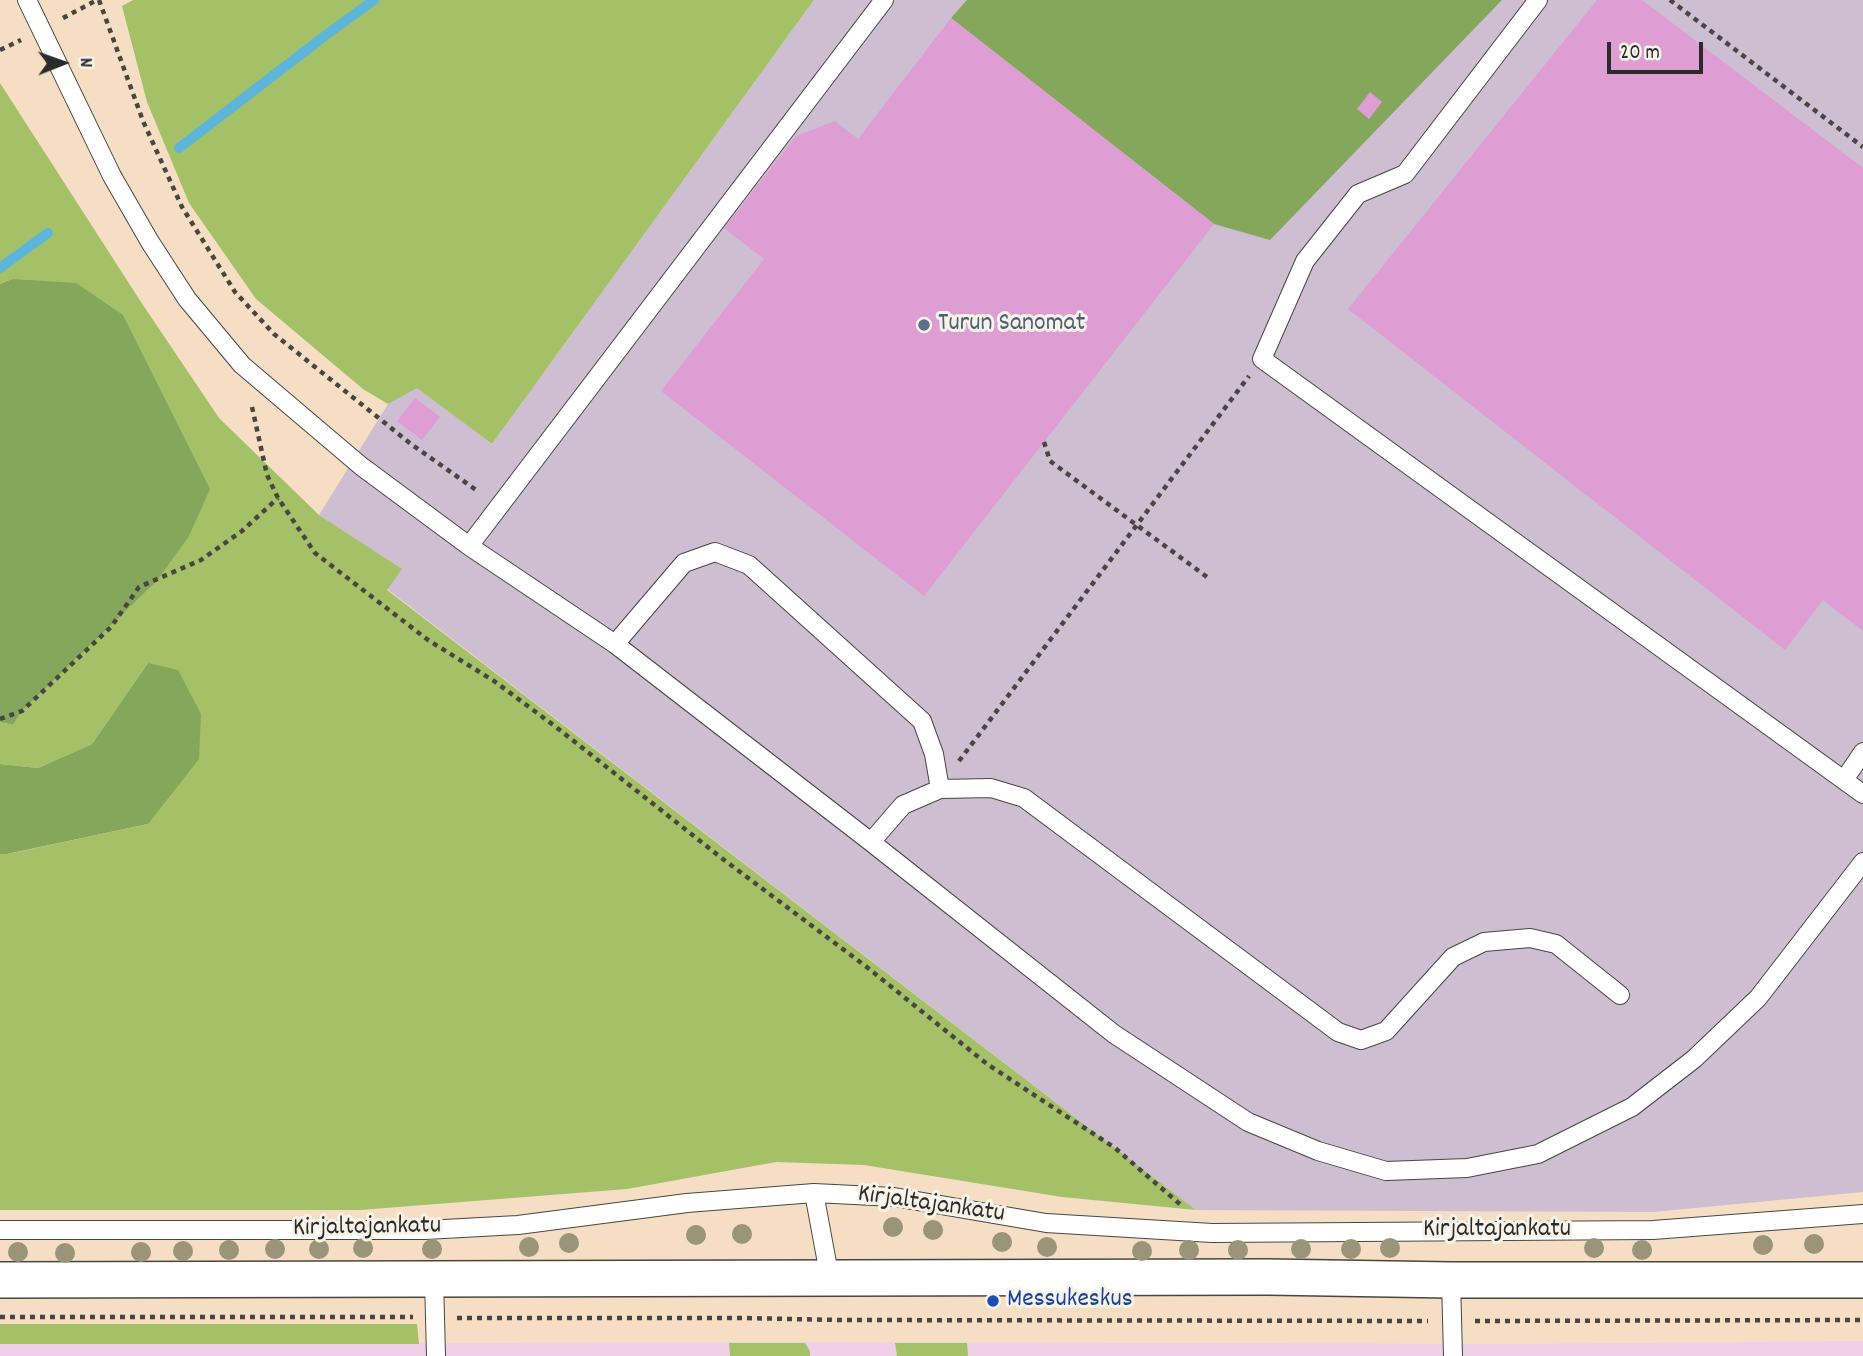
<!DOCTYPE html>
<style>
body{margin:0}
#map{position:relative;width:1863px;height:1356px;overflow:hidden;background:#f5dec4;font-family:Dekko,sans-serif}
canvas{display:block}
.north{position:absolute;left:28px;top:28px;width:70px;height:70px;-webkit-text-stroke:5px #f7f3e8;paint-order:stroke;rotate:89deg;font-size:19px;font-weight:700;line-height:28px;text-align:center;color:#2b2b2b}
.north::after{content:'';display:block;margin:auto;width:24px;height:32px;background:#2b2b2b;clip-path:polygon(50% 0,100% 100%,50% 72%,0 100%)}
.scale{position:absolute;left:1607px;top:42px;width:96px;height:32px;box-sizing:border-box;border:4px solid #2b2b2b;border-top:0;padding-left:9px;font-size:21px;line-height:24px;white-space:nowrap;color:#2b2b2b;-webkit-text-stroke:5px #f7f3e8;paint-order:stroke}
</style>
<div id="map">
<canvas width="1863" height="1356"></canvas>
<div class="north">N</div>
<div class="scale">20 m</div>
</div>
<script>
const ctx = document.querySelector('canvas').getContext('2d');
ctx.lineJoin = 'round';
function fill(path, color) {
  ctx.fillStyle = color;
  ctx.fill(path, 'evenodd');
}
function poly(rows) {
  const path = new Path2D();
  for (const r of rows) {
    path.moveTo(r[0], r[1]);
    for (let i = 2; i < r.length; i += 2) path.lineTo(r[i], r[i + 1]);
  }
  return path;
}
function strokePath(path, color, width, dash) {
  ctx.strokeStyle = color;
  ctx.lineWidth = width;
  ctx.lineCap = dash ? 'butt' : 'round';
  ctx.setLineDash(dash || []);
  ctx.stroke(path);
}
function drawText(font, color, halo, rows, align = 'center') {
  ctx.font = font + ' Dekko,sans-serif';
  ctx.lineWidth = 6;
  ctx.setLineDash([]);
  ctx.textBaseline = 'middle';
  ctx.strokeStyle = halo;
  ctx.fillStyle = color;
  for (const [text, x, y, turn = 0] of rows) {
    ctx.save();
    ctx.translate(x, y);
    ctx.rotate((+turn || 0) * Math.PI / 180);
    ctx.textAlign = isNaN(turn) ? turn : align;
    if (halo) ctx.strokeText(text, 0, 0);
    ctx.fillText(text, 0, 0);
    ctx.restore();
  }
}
fill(poly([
 [1863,1341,1863,1356,0,1356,0,1344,843,1342,1512,1344]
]), '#efd0e6');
fill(poly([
 [814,0,1863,0,1863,1192,1653,1212,1196,1210,387,589,401,569,319,515,388,404,417,387,492,444]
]), '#cdbed2');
fill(poly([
 [133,0,814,0,492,444,417,388,388,404,363,389,256,299,189,203,147,102,122,6],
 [0,83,141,302,219,418,319,515,402,569,387,590,1196,1210,1062,1197,864,1165,776,1162,627,1189,360,1210,0,1210,0,854,8,854,148,824,148,663,92,744,38,768,0,764,0,722,13,725,22,711,156,582,12,279,0,284],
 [0,1324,417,1324,419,1344,0,1344],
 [729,1343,805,1343,810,1351,810,1356,730,1356],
 [895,1343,967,1343,968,1356,897,1356]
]), '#a5c167');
fill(poly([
 [967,0,1502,0,1270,240,1214,224,951,18],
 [12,279,76,283,123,315,210,489,189,536,156,582,22,711,13,725,0,722,0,284],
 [148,663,178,670,201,714,199,759,148,824,7,854,0,854,0,764,38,768,92,744]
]), '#84a75c');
strokePath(poly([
 [179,148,326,35,374,0],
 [0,268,48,233]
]), '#5db5da', 10);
fill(poly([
 [1597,0,1642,0,1863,168,1863,631,1823,600,1785,650,1348,309],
 [951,18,1214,224,924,596,661,391,764,259,724,228,796,136,835,121,858,139],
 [1370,92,1382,102,1369,119,1357,109],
 [415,398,440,417,422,440,397,421]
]), '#de9ed4');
const service = poly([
 [27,0,112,176,150,242,187,299,242,365,361,466,469,546,615,644,871,842,1114,1034,1248,1122,1318,1151,1386,1171,1467,1168,1538,1154,1632,1107,1694,1059,1758,998,1863,862],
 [1538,0,1405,174,1358,194,1305,261,1262,359,1863,794],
 [469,546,884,0],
 [615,644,684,563,715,552,749,565,922,721,934,754,940,789],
 [1844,780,1863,752],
 [871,842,903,805,940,789,991,788,1024,798,1338,1032,1361,1040,1386,1031,1453,957,1484,942,1530,938,1556,944,1620,995],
 [814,1193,830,1279],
 [0,1230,425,1230,518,1225,687,1203,814,1193,894,1197,1046,1223,1212,1233,1653,1230,1863,1214],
 [434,1279,436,1356],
 [1451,1280,1453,1356]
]);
const minor = poly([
 [0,1280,1268,1277,1451,1280,1863,1280]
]);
strokePath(service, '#494642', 20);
strokePath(minor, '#494642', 38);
strokePath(poly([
 [99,0,143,121,182,207,235,292,274,334,411,444,479,492],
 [1670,0,1863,147],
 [63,18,97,0],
 [0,50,21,40],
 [252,407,267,475,278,498,315,553,428,640,494,681,556,727,719,856,868,968,987,1064,1115,1148,1182,1206],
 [1044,442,1050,461,1207,577],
 [0,719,22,711,111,627,139,587,201,560,242,531,278,498],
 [959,761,1249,376],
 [0,1317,413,1317],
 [457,1318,742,1318,839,1320,1428,1321],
 [1475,1321,1863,1320]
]), '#494642', 4.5, [5, 5]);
strokePath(service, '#fff', 18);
strokePath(minor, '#fff', 35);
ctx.fillStyle = '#9a947a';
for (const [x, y] of [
 [893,1227],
 [933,1230],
 [742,1234],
 [696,1235],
 [1002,1242],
 [569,1243],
 [1814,1244],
 [1763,1245],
 [529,1247],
 [1047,1247],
 [363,1248],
 [1390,1248],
 [1594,1248],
 [275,1249],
 [319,1249],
 [432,1249],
 [1301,1249],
 [1351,1249],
 [229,1250],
 [1189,1250],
 [1238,1250],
 [1642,1250],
 [183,1251],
 [1142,1251],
 [18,1252],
 [141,1252],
 [65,1253]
]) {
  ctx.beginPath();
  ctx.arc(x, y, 10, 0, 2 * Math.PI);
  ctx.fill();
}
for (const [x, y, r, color] of [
 [924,325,7,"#5c6f8a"],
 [993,1301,7,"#1a4fb4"]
]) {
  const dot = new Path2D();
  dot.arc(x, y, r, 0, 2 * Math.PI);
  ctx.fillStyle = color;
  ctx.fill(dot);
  strokePath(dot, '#f7f3e8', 2.5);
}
drawText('26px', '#4e5e75', '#f7f3e8', [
 ["Turun Sanomat",938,325]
], 'left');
drawText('26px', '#2b2b2b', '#f7f3e8', [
 ["Kirjaltajankatu",931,1206,8],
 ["Kirjaltajankatu",367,1229,-1],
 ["Kirjaltajankatu",1497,1231]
]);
drawText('26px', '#164399', '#f7f3e8', [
 ["Messukeskus",1007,1301]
], 'left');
</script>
